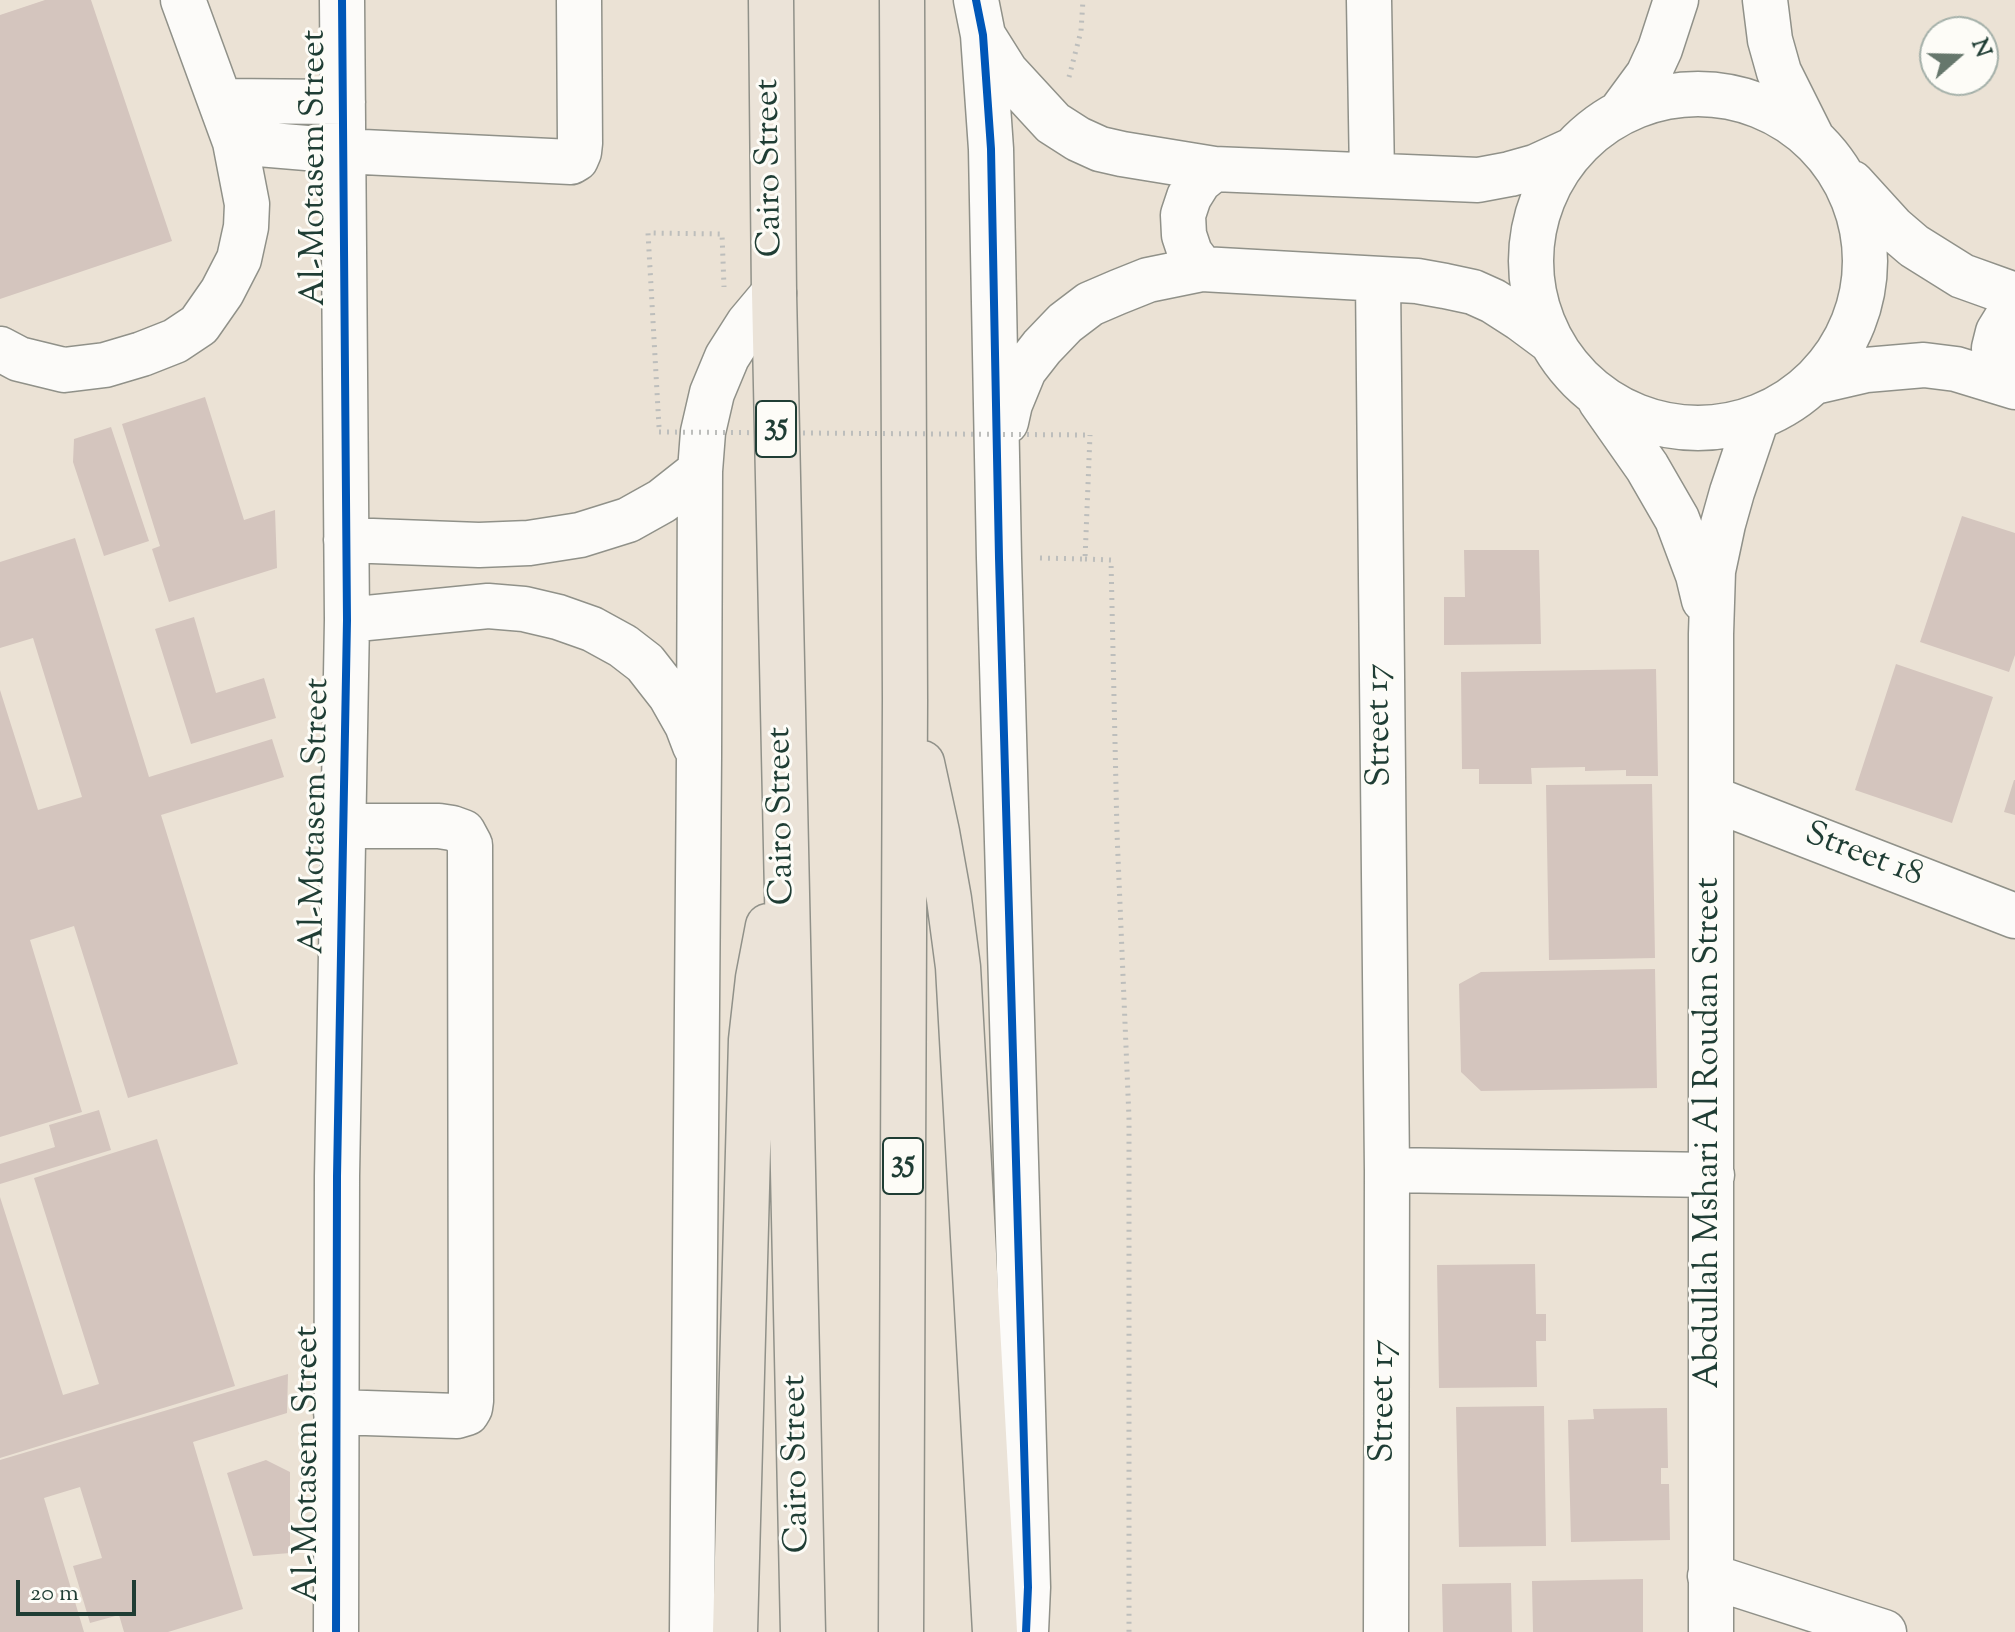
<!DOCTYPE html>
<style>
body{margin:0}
#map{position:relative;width:2015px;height:1632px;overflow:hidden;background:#ebe2d5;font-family:"Sorts Mill Goudy",serif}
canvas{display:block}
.north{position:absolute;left:1919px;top:16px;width:80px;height:80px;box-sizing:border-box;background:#fdfcf7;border:2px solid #a4b0a9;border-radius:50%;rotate:70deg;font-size:22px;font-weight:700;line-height:32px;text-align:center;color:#1f3d34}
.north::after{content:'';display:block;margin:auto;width:28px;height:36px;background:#66776c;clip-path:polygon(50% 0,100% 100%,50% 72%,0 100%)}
.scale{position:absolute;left:16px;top:1580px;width:120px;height:36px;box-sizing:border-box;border:4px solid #1f3d34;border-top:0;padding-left:10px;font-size:24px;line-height:28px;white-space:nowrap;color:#1f3d34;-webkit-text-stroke:6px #fdfcf7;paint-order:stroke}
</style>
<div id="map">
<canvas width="2015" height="1632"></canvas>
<div class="north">N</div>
<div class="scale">20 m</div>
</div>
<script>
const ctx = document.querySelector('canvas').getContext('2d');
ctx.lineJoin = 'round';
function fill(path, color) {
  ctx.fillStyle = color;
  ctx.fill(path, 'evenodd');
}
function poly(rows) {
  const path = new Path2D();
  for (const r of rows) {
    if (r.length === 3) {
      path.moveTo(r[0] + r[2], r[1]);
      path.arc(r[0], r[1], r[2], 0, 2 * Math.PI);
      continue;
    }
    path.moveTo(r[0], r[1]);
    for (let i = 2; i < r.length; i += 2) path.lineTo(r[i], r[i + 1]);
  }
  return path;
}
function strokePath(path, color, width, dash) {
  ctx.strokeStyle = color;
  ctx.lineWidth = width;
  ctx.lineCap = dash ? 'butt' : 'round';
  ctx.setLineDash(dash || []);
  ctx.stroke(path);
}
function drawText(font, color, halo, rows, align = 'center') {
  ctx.font = font + ' "Sorts Mill Goudy",serif';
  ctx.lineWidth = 6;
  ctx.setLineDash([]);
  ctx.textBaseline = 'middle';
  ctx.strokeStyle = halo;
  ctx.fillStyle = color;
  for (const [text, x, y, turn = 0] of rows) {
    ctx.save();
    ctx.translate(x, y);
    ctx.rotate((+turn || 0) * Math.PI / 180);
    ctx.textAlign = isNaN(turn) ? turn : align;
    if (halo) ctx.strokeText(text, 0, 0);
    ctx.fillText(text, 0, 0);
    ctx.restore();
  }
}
fill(poly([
 [45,0,91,0,172,241,0,299,0,15],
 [205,397,244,520,275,510,277,568,169,602,152,549,160,546,122,424],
 [111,427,149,541,104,556,73,462,74,439],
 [1962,516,2015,533,2015,655,2009,672,1920,642],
 [75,538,149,777,272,739,284,777,161,815,238,1064,128,1098,74,926,30,940,82,1112,0,1137,0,690,38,810,82,797,33,638,0,648,0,562],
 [1464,550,1539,550,1541,644,1444,645,1444,597,1465,597],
 [194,617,216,693,264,678,276,718,191,744,155,629],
 [1896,664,1993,697,1952,823,1855,790],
 [1656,669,1658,776,1626,776,1626,770,1585,771,1585,767,1531,768,1532,784,1479,784,1479,769,1462,769,1461,672],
 [2014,780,2015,780,2015,815,2004,812],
 [1652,784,1655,958,1549,960,1546,785],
 [1655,969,1657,1088,1481,1091,1461,1072,1459,984,1481,972],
 [99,1110,111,1150,0,1184,0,1164,55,1147,49,1125],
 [157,1139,235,1386,0,1458,0,1197,63,1395,99,1384,34,1178],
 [1535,1264,1536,1314,1546,1314,1546,1341,1536,1341,1537,1387,1439,1388,1437,1265],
 [288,1374,287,1413,193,1442,243,1609,168,1632,124,1632,119,1615,90,1623,73,1566,102,1558,80,1487,44,1498,84,1632,0,1632,0,1460],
 [1544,1406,1546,1546,1459,1547,1456,1407],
 [1667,1408,1668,1468,1661,1468,1661,1484,1669,1484,1670,1540,1571,1542,1568,1420,1594,1419,1593,1409],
 [266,1460,290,1472,290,1553,253,1556,227,1473],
 [1643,1579,1643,1632,1533,1632,1532,1581],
 [1511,1583,1512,1632,1443,1632,1442,1584]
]), '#d4c5be');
const minor = poly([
 [976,0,983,35,991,149,999,558,1028,1587,1026,1632],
 [1369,0,1372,175],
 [1765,0,1770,40,1779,72,1811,136],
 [984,37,1006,72,1053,123,1078,139,1100,149,1122,154,1214,169,1478,180,1510,174,1535,167,1570,151],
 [1698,261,167],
 [221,101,343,102],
 [1623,109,1648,75,1660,49,1676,0],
 [235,142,342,151,571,162,576,159,579,152,580,143,579,0],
 [1852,183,1893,228,1914,246,1962,276,2015,295],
 [1202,269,1190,253,1184,235,1183,215,1189,197,1199,181,1214,169],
 [1378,279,1387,1170,1386,1632],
 [0,349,19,359,64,370,105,365,142,354,175,341,199,325,222,292,239,259,246,227,247,204,235,142,183,0],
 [1814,382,1866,370,1924,365,1956,369,2015,387],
 [2005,384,2000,379,1995,364,1994,348,1998,332,2006,319,2015,311],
 [1600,400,1647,467,1677,519,1698,575,1704,600],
 [1006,422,1010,404,1024,370,1042,347,1065,323,1090,304,1118,292,1148,280,1202,269,1417,281,1445,286,1473,292,1493,301,1521,319,1552,342],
 [346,540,479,545,529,543,580,535,628,520,662,501,700,471],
 [347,620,488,606,524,609,558,617,592,629,623,646,645,663,670,695,687,725,695,746],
 [1711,798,2015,916],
 [1387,1170,1712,1175],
 [336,1412,457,1416,467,1413,470,1408,471,1401,470,845,463,832,452,828,439,826,344,826],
 [1710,1576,1884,1632],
 [336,1632,337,1176,347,620,342,0],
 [692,1632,699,756,700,471,703,432,712,393,727,357,748,324,774,293],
 [1711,1632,1711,634,1713,571,1723,524,1732,492,1757,418]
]);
const major = poly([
 [771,0,774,293,803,1632],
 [922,763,937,832,949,899,958,967,995,1632],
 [735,1632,751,1040,758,978,768,926],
 [901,1632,905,699,902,0]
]);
strokePath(minor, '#909189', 47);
strokePath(major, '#909189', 47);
strokePath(poly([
 [1069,77,1081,31,1083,0],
 [659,427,648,233,722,234,724,287],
 [1040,558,1085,559,1090,435],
 [1085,559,1111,560,1117,833,1129,1118,1129,1632]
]), '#bdbebc', 5, [2, 6]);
strokePath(minor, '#fcfbf9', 44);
strokePath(major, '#ebe3d8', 44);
strokePath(poly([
 [659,432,1090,435]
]), '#bdbebc', 5, [2, 6]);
strokePath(poly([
 [976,0,983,35,991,149,999,558,1028,1587,1026,1632],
 [336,1632,337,1176,347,620,342,0]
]), '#0057b8', 8);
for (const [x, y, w] of [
 [776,429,40],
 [903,1166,40]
]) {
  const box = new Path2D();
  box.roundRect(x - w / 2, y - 28, w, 56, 6);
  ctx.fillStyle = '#fdfcf7';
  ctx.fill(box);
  strokePath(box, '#1f3d34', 2);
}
drawText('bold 32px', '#1f3d34', null, [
 ["35",776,429],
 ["35",903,1166]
]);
drawText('34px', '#1f3d34', '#fdfcf7', [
 ["Al-Motasem Street",317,168,-90],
 ["Cairo Street",772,168,-91],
 ["Street 17",1382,725,-91],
 ["Al-Motasem Street",318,816,-89],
 ["Cairo Street",784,816,-91],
 ["Street 18",1863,857,21],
 ["Abdullah Mshari Al Roudan Street",1711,1133,-90],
 ["Street 17",1386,1401,-90],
 ["Al-Motasem Street",310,1464,-90],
 ["Cairo Street",799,1464,-91]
]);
</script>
